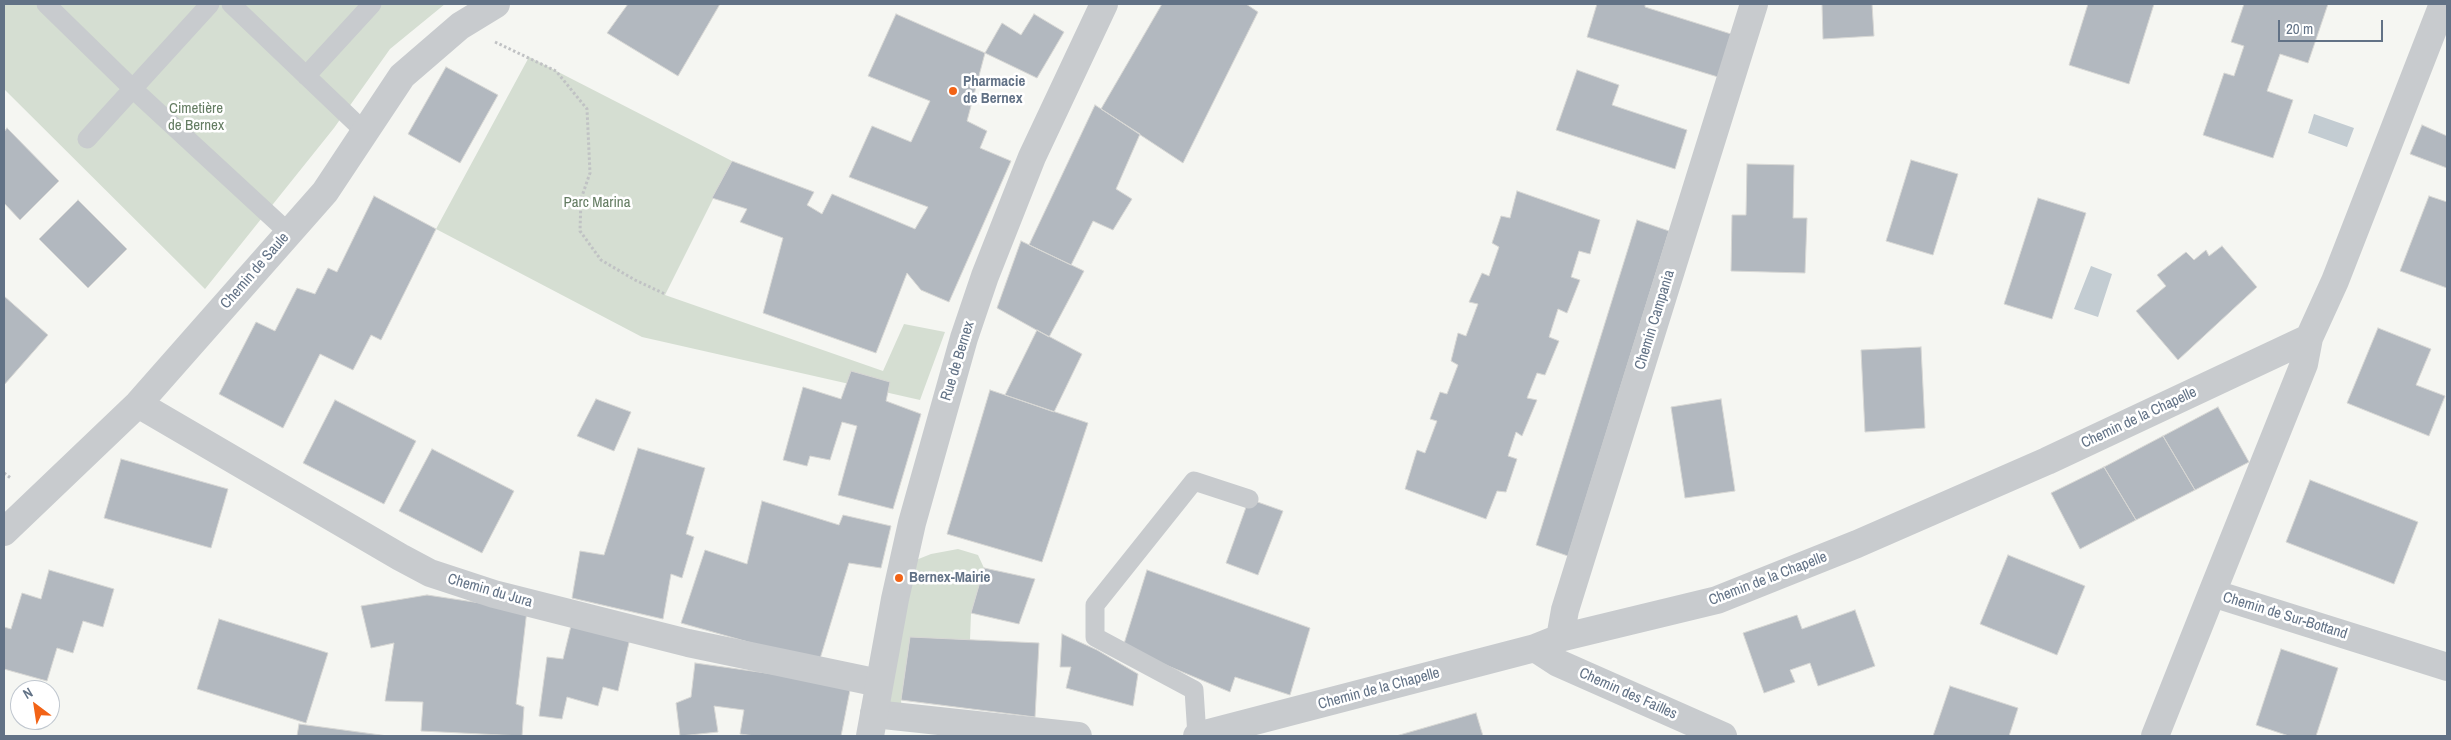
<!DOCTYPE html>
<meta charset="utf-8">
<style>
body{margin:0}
#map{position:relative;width:2451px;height:740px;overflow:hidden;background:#f5f6f2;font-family:"Archivo Narrow",sans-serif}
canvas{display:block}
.frame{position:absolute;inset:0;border:5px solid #627286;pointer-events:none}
.north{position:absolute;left:10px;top:680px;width:50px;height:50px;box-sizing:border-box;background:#fff;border:1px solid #c0c7cf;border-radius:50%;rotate:329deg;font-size:14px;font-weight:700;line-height:20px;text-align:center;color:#627286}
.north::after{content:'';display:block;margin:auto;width:18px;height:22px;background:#f26316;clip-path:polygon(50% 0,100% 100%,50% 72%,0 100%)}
.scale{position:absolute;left:2278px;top:20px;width:105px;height:22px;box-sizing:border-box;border:2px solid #627286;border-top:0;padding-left:6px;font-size:15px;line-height:18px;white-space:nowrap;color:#627286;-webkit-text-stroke:4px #fff;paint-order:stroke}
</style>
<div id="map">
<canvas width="2451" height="740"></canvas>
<div class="frame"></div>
<div class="north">N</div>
<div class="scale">20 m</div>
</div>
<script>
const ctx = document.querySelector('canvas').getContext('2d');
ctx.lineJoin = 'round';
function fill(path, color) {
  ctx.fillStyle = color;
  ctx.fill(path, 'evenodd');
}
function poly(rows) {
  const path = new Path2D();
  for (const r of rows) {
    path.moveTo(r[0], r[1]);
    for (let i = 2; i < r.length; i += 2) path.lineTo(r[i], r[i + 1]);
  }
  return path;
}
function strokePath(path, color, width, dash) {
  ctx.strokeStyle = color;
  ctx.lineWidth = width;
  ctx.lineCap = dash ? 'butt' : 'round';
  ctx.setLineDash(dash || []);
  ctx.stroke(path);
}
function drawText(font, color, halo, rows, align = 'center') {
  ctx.font = font + ' "Archivo Narrow",sans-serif';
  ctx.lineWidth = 5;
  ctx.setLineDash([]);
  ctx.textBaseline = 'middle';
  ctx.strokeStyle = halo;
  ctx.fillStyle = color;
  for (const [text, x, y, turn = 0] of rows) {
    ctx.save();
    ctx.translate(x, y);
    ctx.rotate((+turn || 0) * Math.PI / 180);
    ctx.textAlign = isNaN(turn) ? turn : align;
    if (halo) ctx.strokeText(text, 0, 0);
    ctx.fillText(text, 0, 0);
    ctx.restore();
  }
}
fill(poly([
 [4,4,445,4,390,49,334,128,205,289,4,89],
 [529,57,732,161,665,295,883,371,904,324,945,332,920,400,642,337,436,229],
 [958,549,978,555,984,568,971,613,970,640,910,637,901,700,902,714,878,710,906,564,931,554]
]), '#d5ded2');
fill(poly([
 [2314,114,2354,128,2347,147,2308,133],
 [2091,266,2112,274,2098,317,2074,309]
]), '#c3ccd2');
const building = poly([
 [628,4,720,4,678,76,607,33,628,4],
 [1162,4,1246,4,1258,12,1183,163,1101,109,1162,4],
 [1597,4,1645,4,1645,7,1731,34,1718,77,1587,37,1597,4],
 [1822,4,1872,4,1874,36,1823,39,1822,4],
 [2088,4,2154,4,2129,84,2069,65,2088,4],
 [2244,4,2328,4,2308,63,2280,54,2267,91,2293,100,2273,158,2203,135,2224,73,2234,76,2244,46,2231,42,2244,4],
 [896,14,985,53,967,121,987,131,980,148,1011,161,949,302,921,290,907,273,876,353,763,313,783,238,740,222,747,209,712,198,732,161,814,192,807,205,822,214,832,194,915,229,928,207,849,177,872,126,911,142,930,101,868,76,896,14],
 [1034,14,1064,32,1037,78,985,53,1002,23,1021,35,1034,14],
 [446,67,498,95,460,163,408,134,446,67],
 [1577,70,1619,85,1612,105,1687,130,1675,169,1556,130,1577,70],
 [1095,105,1140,134,1116,189,1132,199,1113,230,1093,221,1071,265,1029,245,1095,105],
 [2422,125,2447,136,2447,168,2410,154,2422,125],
 [7,128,59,181,20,220,4,203,4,132,7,128],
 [1911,160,1958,174,1933,255,1886,241,1911,160],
 [1747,164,1794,165,1793,218,1807,218,1805,273,1731,271,1732,215,1746,215,1747,164],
 [1517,191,1600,220,1590,254,1579,251,1571,277,1580,280,1567,313,1558,309,1549,337,1559,341,1545,375,1537,373,1527,398,1537,400,1522,436,1516,432,1508,456,1517,459,1506,492,1497,491,1486,519,1405,489,1417,450,1425,453,1437,421,1430,419,1440,392,1447,394,1458,365,1451,361,1458,333,1466,336,1478,304,1469,302,1482,273,1489,276,1499,247,1492,243,1501,216,1510,218,1517,191],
 [374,196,436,229,381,340,371,335,353,370,320,354,283,428,219,394,256,322,275,331,297,288,315,294,328,268,337,272,374,196],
 [2429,196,2447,202,2447,288,2400,271,2429,196],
 [2038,198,2086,213,2052,319,2004,304,2038,198],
 [78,200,127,249,88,288,39,239,78,200],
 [1637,220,1669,231,1568,556,1536,545,1637,220],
 [1021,241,1084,271,1049,337,997,308,1021,241],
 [2222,246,2257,287,2178,360,2136,311,2166,286,2157,275,2186,252,2194,260,2206,250,2209,256,2222,246],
 [4,296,48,335,4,385,4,296],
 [2378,328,2431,349,2416,385,2445,396,2429,436,2347,403,2378,328],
 [1037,330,1082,354,1054,412,1005,395,1037,330],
 [1921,347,1925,428,1865,432,1861,350,1921,347],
 [851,371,890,382,886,401,921,414,893,509,838,495,857,426,842,422,830,460,810,456,807,466,783,460,803,387,841,399,851,371],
 [990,390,1088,423,1042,562,947,534,990,390],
 [596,399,631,412,614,451,577,436,596,399],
 [1721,399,1735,491,1685,498,1671,407,1721,399],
 [335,400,416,441,384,504,303,463,335,400],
 [2218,407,2249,462,2195,490,2163,436,2218,407],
 [2163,436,2195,490,2136,520,2104,467,2163,436],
 [638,448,705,468,686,534,694,537,682,578,671,574,663,619,572,598,580,551,604,555,638,448],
 [432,449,514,491,482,553,399,511,432,449],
 [121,459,228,489,211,548,104,518,121,459],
 [2104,467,2136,520,2080,549,2051,493,2104,467],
 [2310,480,2418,522,2394,584,2286,542,2310,480],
 [1249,499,1283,511,1258,575,1226,563,1249,499],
 [762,501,839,525,843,515,891,526,881,568,849,563,819,662,681,623,705,550,747,564,762,501],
 [2008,555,2085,586,2057,655,1980,624,2008,555],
 [984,568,1035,579,1019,624,971,613,984,568],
 [49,570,114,589,103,627,83,621,73,653,57,648,47,681,4,669,4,627,11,629,22,593,41,599,49,570],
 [1147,570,1310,628,1290,695,1235,677,1230,692,1123,647,1147,570],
 [427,595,527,610,516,704,524,707,522,736,421,731,423,702,385,701,394,643,371,648,361,606,427,595],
 [1855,610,1875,666,1818,686,1810,663,1790,670,1795,682,1764,693,1743,633,1797,615,1802,629,1855,610],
 [219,619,328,653,306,723,197,689,219,619],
 [571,626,630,638,618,691,603,687,598,706,567,697,562,719,539,716,547,657,563,659,571,626],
 [1062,634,1097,650,1138,674,1133,706,1066,688,1071,667,1060,667,1062,634],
 [910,637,1039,643,1035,717,901,700,910,637],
 [2281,649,2338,668,2316,736,2289,736,2256,725,2281,649],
 [695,663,851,685,841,736,755,736,740,734,744,710,714,706,718,732,680,736,676,703,691,697,695,663],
 [1950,686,2018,708,2009,736,1933,736,1950,686],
 [1476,713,1483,736,1396,736,1476,713],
 [299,724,388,736,297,736,299,724]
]);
fill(building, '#b2b8bf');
strokePath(building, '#d7d7d4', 1);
strokePath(poly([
 [495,42,556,71,587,109,590,173,581,199,580,231,601,260,635,280,665,294],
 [4,473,12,479]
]), '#c0c2c4', 3, [2.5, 2.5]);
strokePath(poly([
 [46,4,133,89,289,233],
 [231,4,365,132],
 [306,76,372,4],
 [87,139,210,4],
 [1197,736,1194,690,1095,637,1095,605,1194,481,1249,499]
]), '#c8cbce', 19);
strokePath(poly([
 [138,404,400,557,430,573,494,594,688,643,879,683],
 [4,532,138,404,325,192,402,76,460,26,496,4],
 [2212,593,2304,364,2309,338],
 [1560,638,1565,610,1754,4],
 [1535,648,1558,663,1723,736],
 [874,714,1078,736],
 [1197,736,1535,648,1560,638,1717,600,1857,544,2047,461,2309,338,2335,281,2441,9],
 [2155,736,2212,593,2447,667]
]), '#c8cbce', 28);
strokePath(poly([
 [870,736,895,599,912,523,964,338,985,276,1032,157,1104,4]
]), '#c8cbce', 28);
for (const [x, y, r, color] of [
 [953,91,5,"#f26316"],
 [899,578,5,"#f26316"]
]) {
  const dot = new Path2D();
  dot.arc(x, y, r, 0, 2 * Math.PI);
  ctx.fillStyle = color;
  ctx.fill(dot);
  strokePath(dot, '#fff', 2);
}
drawText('bold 15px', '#627286', '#fff', [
 ["Pharmacie",963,82],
 ["de Bernex",963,99],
 ["Bernex-Mairie",909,578]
], 'left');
drawText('15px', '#647c62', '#fff', [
 ["Cimetière",196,109],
 ["de Bernex",196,126],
 ["Parc Marina",597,203]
]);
drawText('15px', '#627286', '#fff', [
 ["Chemin de Saule",255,271,-49],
 ["Chemin Campania",1655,320,-73],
 ["Rue de Bernex",958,361,-73],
 ["Chemin de la Chapelle",2139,418,-25],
 ["Chemin de la Chapelle",1768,579,-21],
 ["Chemin du Jura",490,591,16],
 ["Chemin de Sur-Bottand",2285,616,17],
 ["Chemin de la Chapelle",1379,689,-15],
 ["Chemin des Failles",1628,694,24]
]);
</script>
